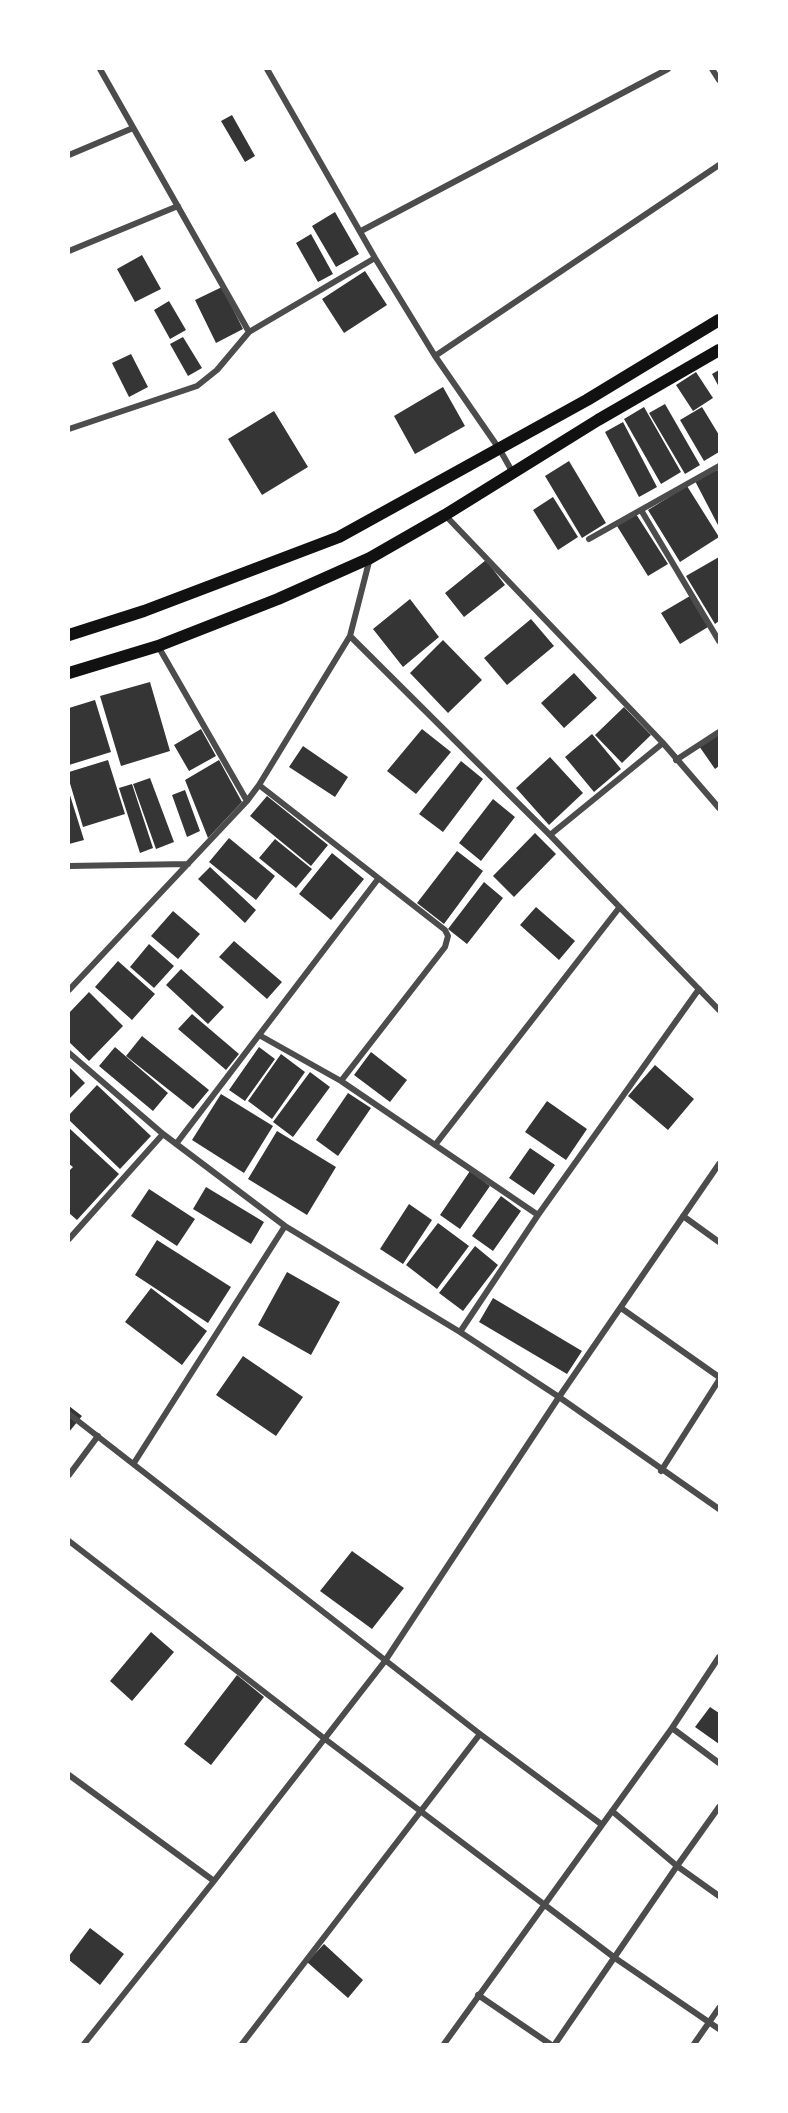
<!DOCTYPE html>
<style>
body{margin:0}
#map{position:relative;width:788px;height:2113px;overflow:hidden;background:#fff;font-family:Quicksand,sans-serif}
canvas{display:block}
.frame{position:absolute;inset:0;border:70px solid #fff;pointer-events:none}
</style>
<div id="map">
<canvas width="788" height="2113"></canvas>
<div class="frame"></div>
</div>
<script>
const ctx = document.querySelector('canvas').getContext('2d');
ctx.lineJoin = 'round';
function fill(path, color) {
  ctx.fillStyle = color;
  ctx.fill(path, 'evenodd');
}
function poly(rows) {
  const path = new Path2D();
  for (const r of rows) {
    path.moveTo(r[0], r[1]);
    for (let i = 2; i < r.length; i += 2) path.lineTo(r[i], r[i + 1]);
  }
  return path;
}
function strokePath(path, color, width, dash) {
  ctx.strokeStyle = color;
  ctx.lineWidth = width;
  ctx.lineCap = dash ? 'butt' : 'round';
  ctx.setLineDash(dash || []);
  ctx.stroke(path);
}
fill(poly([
 [232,115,255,156,245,162,221,121],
 [335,212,359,254,336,267,312,226],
 [311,234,333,274,318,282,296,243],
 [142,255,161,289,135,302,117,269],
 [365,271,387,305,344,333,322,299],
 [222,287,243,329,216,343,195,300],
 [169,301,186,330,170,339,154,310],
 [183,337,202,368,188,376,170,344],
 [131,354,148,387,129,397,112,363],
 [719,370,719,387,712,374],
 [696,372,713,398,693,411,676,385],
 [443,387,465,426,415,454,394,416],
 [665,404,700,465,685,474,649,413],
 [644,407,681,472,661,484,624,419],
 [702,407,719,435,719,452,704,461,680,420],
 [274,411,308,467,262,495,228,439],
 [623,422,657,487,639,497,605,432],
 [569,461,606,523,582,538,545,476],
 [717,469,719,473,719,527,695,481],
 [687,486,719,537,680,562,648,510],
 [553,497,578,537,558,550,533,510],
 [636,514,668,564,648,576,617,526],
 [719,557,719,621,715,624,686,576],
 [486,560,505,585,464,617,445,593],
 [690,596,708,627,680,644,661,613],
 [410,599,439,637,403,667,373,629],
 [531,619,554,646,507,685,484,658],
 [443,640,482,680,448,713,410,673],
 [574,673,597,698,564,728,541,703],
 [150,682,170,751,121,766,100,696],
 [95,700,111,752,69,765,69,708],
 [624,707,651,735,622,763,595,735],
 [201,729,216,756,189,771,174,745],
 [422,729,451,752,416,794,387,771],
 [719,733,719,766,715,769,699,746],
 [592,734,621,769,594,792,565,757],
 [303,746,348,777,335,797,289,767],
 [550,757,583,793,549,825,516,788],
 [108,760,125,814,83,827,69,780,69,772],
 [219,760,242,802,208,838,185,780],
 [461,761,483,779,443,832,419,814],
 [150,778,174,842,156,849,133,784],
 [132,784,153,848,140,853,119,788],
 [185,790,200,831,187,837,172,795],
 [69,792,84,840,69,844],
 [267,796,328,845,311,866,250,816],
 [493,799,515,817,481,861,459,843],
 [535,833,556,854,514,897,493,876],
 [229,838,275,876,256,900,209,862],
 [275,839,312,869,296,888,259,858],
 [457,851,483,871,444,924,417,903],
 [332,853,364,879,331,920,299,894],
 [210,867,256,910,245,923,198,879],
 [484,882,503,898,467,944,448,929],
 [536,907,575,941,559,960,520,925],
 [173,911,200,934,178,959,151,936],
 [234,941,282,982,267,999,219,957],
 [149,944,174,966,154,988,130,967],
 [118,961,155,994,132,1020,95,987],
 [181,969,224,1007,208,1024,166,985],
 [89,992,123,1026,89,1061,69,1042,69,1013],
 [192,1014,239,1054,226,1070,178,1029],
 [142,1036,209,1090,193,1109,126,1056],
 [115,1047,168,1093,153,1111,99,1066],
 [259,1047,275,1059,245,1101,229,1090],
 [371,1052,407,1080,390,1102,354,1075],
 [281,1054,305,1072,272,1119,248,1101],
 [655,1065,694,1099,668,1130,628,1096],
 [69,1067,85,1083,69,1099],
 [310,1072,330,1087,293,1137,273,1122],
 [97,1085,151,1136,120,1169,69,1120,69,1115],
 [348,1093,371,1108,338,1156,316,1140],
 [221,1094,273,1126,244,1173,192,1140],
 [547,1101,587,1129,566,1160,525,1132],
 [69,1128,119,1174,77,1220,69,1213,69,1171,73,1167,69,1164],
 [277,1131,336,1167,307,1215,248,1179],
 [530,1148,555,1165,534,1195,509,1178],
 [470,1171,490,1186,460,1229,440,1215],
 [206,1187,264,1222,251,1244,193,1209],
 [149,1189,195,1219,177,1246,131,1216],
 [501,1196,521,1211,493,1251,472,1236],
 [409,1204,432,1220,403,1264,380,1249],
 [438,1223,469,1246,437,1289,406,1265],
 [157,1240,231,1287,208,1323,135,1275],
 [475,1246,498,1265,463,1311,439,1293],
 [287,1272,340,1302,311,1355,258,1325],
 [151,1288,207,1331,182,1365,125,1322],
 [493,1298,582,1351,567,1374,479,1322],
 [243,1356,303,1397,276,1436,216,1395],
 [69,1406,82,1416,69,1432],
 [352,1551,404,1588,372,1629,320,1591],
 [151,1632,174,1652,132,1701,110,1681],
 [237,1675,264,1697,211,1765,184,1744],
 [710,1707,719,1713,719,1744,695,1727],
 [90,1928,124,1954,100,1985,69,1960,69,1956],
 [324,1944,363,1980,348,1998,307,1962]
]), '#353535');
strokePath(poly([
 [100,69,249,332],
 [267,69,375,258,435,356,500,450,513,473],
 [712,69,719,80],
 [69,155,133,128],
 [361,231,668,69],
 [69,251,178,206],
 [435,356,719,165],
 [69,429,197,386,217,370,249,332,375,258],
 [641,510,719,641],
 [445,515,663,743,719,808],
 [589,539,719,466],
 [350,636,550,835,719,1010],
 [158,646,247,801],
 [676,760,719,732],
 [259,785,445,930,448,936,445,947,341,1081],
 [550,835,663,743],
 [69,866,188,864],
 [69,990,247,801,259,785,350,636,370,558],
 [259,1035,341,1081,538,1215],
 [69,1053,163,1134,285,1226,460,1332,559,1397,719,1509],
 [176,1144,378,879],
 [435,1145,619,908],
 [683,1216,719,1242],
 [69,1239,163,1134],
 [621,1308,719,1377],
 [460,1332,538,1215,699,989],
 [69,1414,480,1734,601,1824],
 [134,1463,285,1226],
 [661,1471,719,1380],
 [69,1475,98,1436],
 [69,1541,325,1739,615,1958,719,2029],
 [672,1728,719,1763],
 [69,1775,214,1881],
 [612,1811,677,1866,719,1896],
 [478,1995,550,2044],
 [84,2044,214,1881,385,1661,559,1397,719,1164],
 [242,2044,480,1734],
 [444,2044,672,1728,719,1657],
 [555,2044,677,1866,719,1807],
 [694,2044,719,2008]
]), '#4c4c4c', 6);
strokePath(poly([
 [69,635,144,611,339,537,587,400,719,320],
 [69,673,158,646,278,599,370,558,445,515,598,420,719,350]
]), '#111', 12);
</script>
